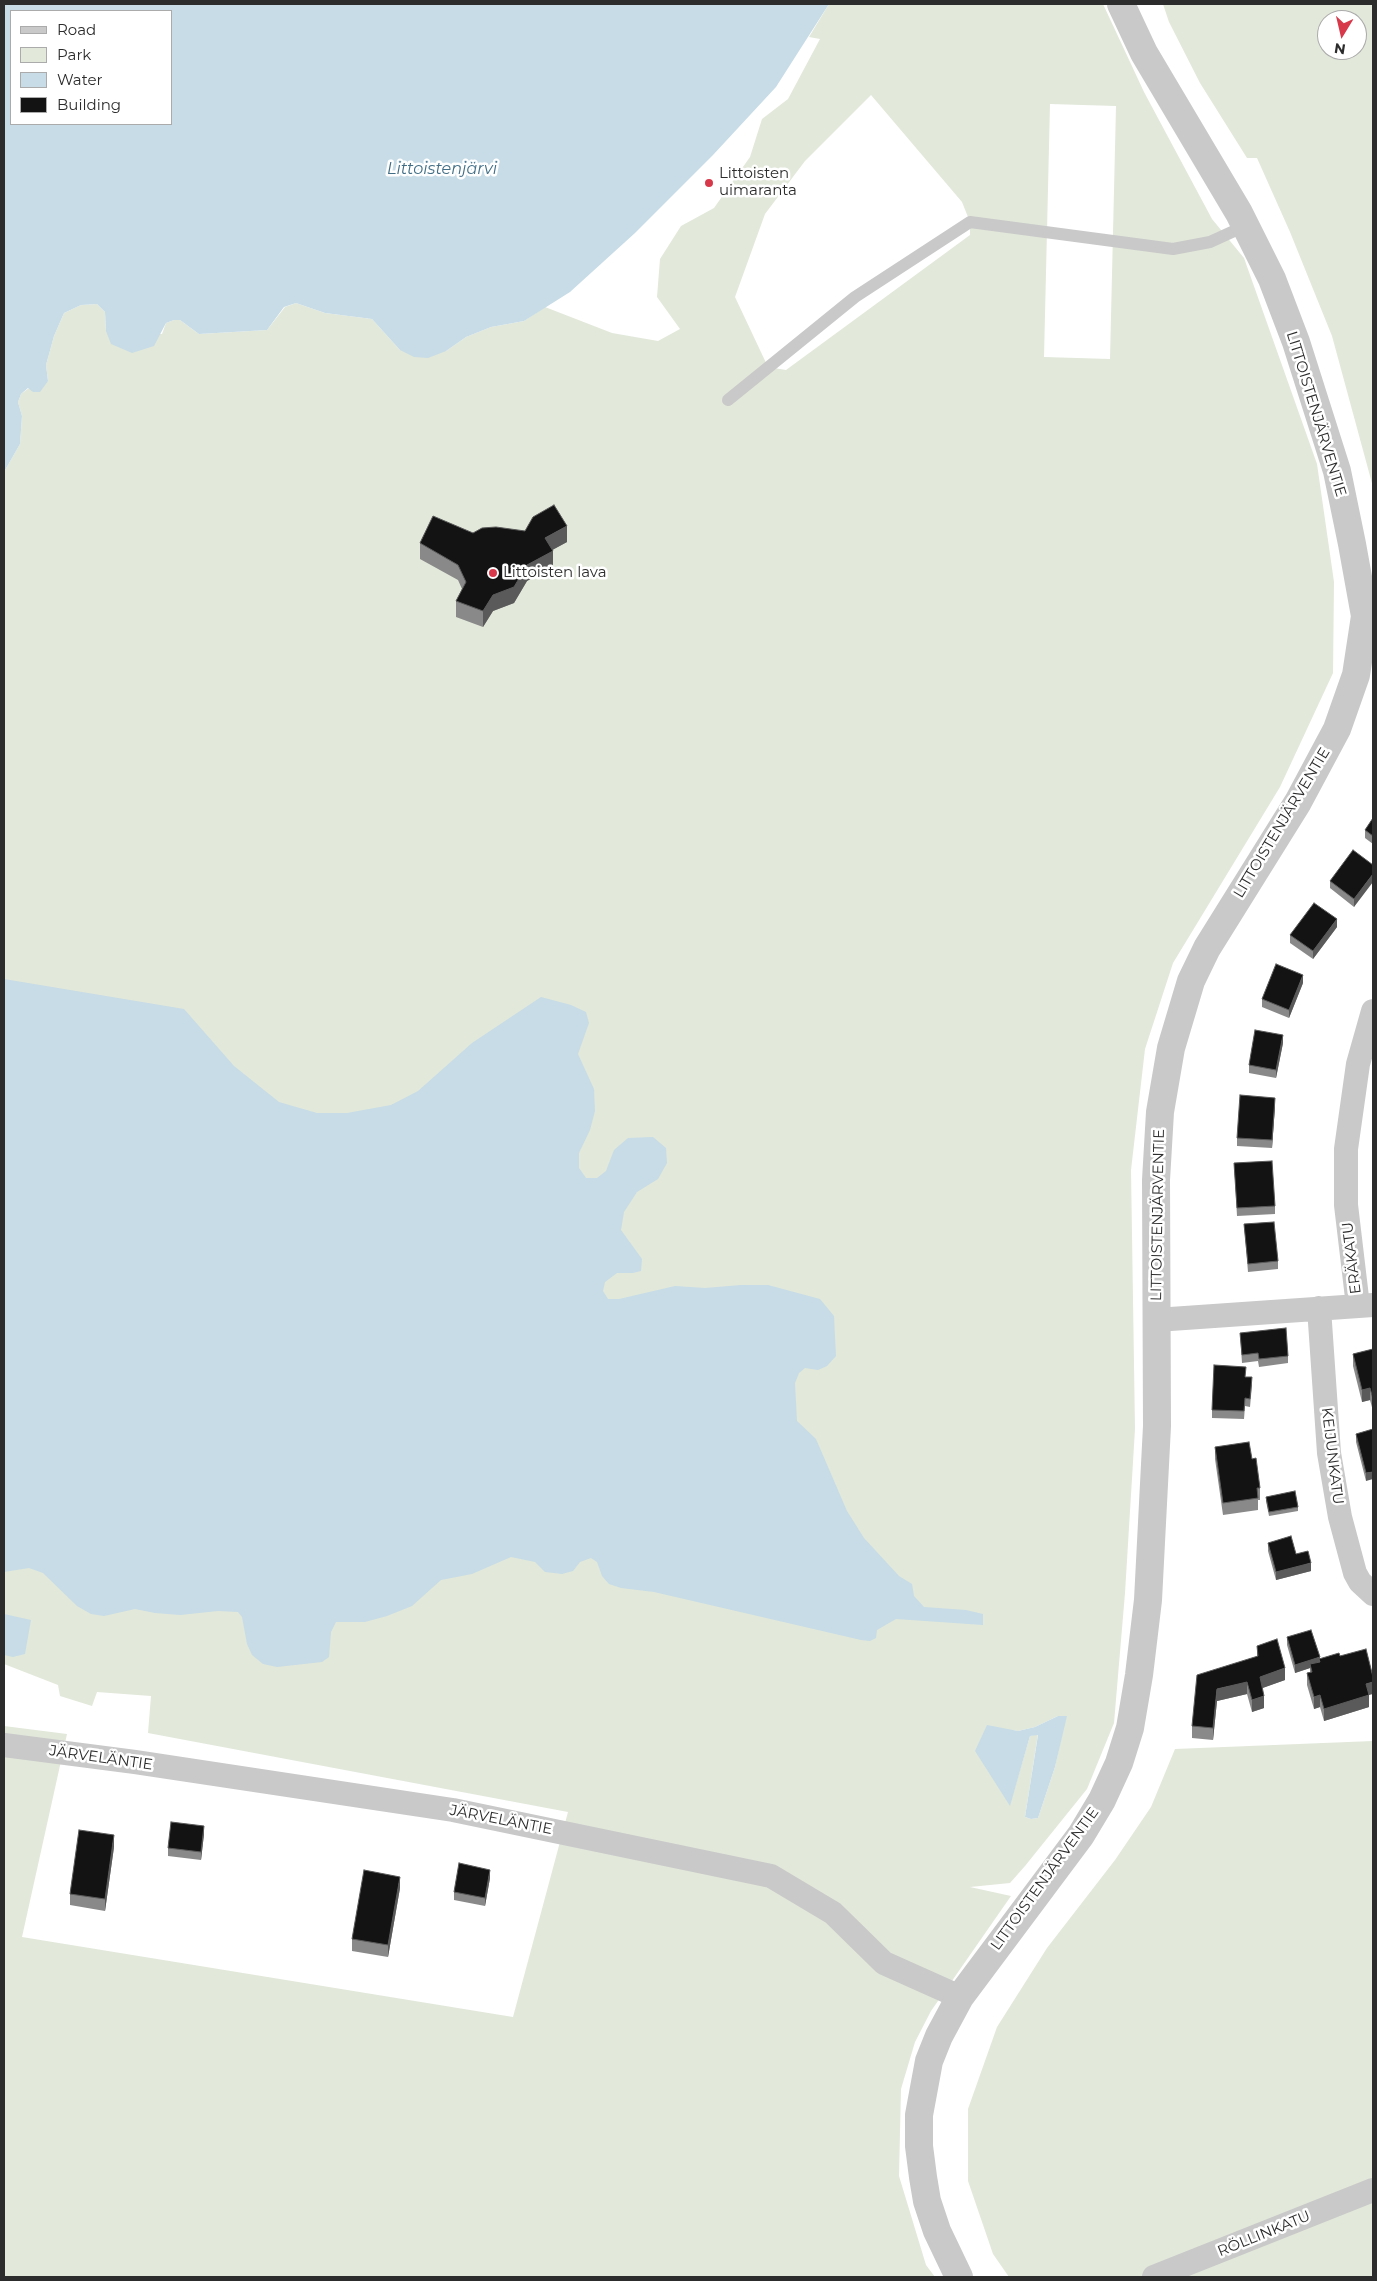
<!DOCTYPE html>
<meta charset="utf-8">
<style>
body{margin:0}
#map{position:relative;width:1377px;height:2281px;overflow:hidden;background:#fff;font-family:Montserrat,sans-serif}
canvas{display:block}
.frame{position:absolute;inset:0;border:5px solid #2c2c2c;pointer-events:none}
.legend{position:absolute;left:10px;top:10px;width:162px;height:115px;box-sizing:border-box;background:#fff;border:1px solid #ababab;margin:0;padding:6px 9px;list-style:none;font-size:15px;color:#2c2c2c}
.legend li{display:flex;align-items:center;gap:10px;height:25px}
.legend b{width:25px;border:1px solid #ababab}
.north{position:absolute;left:1317px;top:10px;width:50px;height:50px;box-sizing:border-box;background:#fff;border:1px solid #ababab;border-radius:50%;rotate:189deg;font-size:14px;font-weight:700;line-height:20px;text-align:center;color:#2c2c2c}
.north::after{content:'';display:block;margin:auto;width:18px;height:22px;background:#d7394b;clip-path:polygon(50% 0,100% 100%,50% 72%,0 100%)}
</style>
<div id="map">
<canvas width="1377" height="2281"></canvas>
<div class="frame"></div>
<ul class="legend">
<li><b style="height:6px;background:#c9c9c9"></b>Road</li>
<li><b style="height:14px;background:#e2e8da"></b>Park</li>
<li><b style="height:14px;background:#c7dce7"></b>Water</li>
<li><b style="height:14px;background:#131313"></b>Building</li>
</ul>
<div class="north">N</div>
</div>
<script>
const ctx = document.querySelector('canvas').getContext('2d');
ctx.lineJoin = 'round';
function fill(path, color) {
  ctx.fillStyle = color;
  ctx.fill(path, 'evenodd');
}
function poly(rows) {
  const path = new Path2D();
  for (const r of rows) {
    path.moveTo(r[0], r[1]);
    for (let i = 2; i < r.length; i += 2) path.lineTo(r[i], r[i + 1]);
  }
  return path;
}
function strokePath(path, color, width, dash) {
  ctx.strokeStyle = color;
  ctx.lineWidth = width;
  ctx.lineCap = dash ? 'butt' : 'round';
  ctx.setLineDash(dash || []);
  ctx.stroke(path);
}
function drawText(font, color, halo, rows, align = 'center') {
  ctx.font = font + ' Montserrat,sans-serif';
  ctx.lineWidth = 5;
  ctx.setLineDash([]);
  ctx.textBaseline = 'middle';
  ctx.strokeStyle = halo;
  ctx.fillStyle = color;
  for (const [text, x, y, turn = 0] of rows) {
    ctx.save();
    ctx.translate(x, y);
    ctx.rotate((+turn || 0) * Math.PI / 180);
    ctx.textAlign = isNaN(turn) ? turn : align;
    if (halo) ctx.strokeText(text, 0, 0);
    ctx.fillText(text, 0, 0);
    ctx.restore();
  }
}
fill(poly([
 [829,4,1103,4,1144,92,1212,219,1244,258,1317,464,1334,582,1333,673,1280,787,1173,963,1145,1049,1131,1170,1135,1429,1125,1593,1114,1723,1087,1789,1025,1866,1010,1883,970,1887,1011,1896,931,2011,915,2042,901,2089,899,2176,926,2265,935,2277,4,2277,4,1726,67,1734,22,1937,513,2017,568,1812,148,1733,151,1696,97,1692,92,1706,60,1696,58,1685,4,1664,4,472,20,444,22,416,18,402,21,394,29,388,48,381,46,365,54,336,64,313,81,305,97,304,105,312,106,331,162,334,166,323,174,320,180,320,199,334,267,330,285,307,296,303,325,313,372,319,400,350,446,351,466,337,491,327,524,321,545,307,612,333,658,341,680,329,657,297,660,259,681,226,714,208,750,157,762,119,788,99,820,39,809,37],
 [871,95,962,202,970,222,970,235,786,370,768,367,735,297,765,214,805,161],
 [1050,104,1116,106,1110,359,1044,357],
 [1058,1716,1066,1716,1055,1767,1038,1818,1031,1819,1025,1817,1038,1734,1030,1736,1015,1787,1011,1730,1018,1731,1035,1727],
 [1163,4,1373,4,1373,487,1332,336,1290,232,1257,158,1247,158,1200,83,1169,22],
 [1327,20,1357,20,1357,50,1327,50],
 [1373,1741,1373,2277,1009,2277,993,2254,968,2181,968,2109,997,2027,1047,1948,1115,1860,1151,1807,1175,1749]
]), '#e2e8da');
fill(poly([
 [4,4,829,4,776,87,713,155,635,233,570,292,524,321,491,327,466,337,446,351,428,358,414,357,400,350,372,319,325,313,296,303,284,307,267,330,199,334,180,320,174,320,166,323,154,346,132,353,111,344,106,331,105,312,97,304,81,305,64,313,54,336,46,365,48,381,40,392,33,392,28,388,21,394,18,402,22,416,20,444,4,472],
 [11,11,171,11,171,124,11,124],
 [4,979,184,1009,234,1066,279,1102,317,1113,347,1113,391,1105,418,1091,472,1043,541,997,571,1005,586,1012,589,1023,578,1054,594,1089,595,1111,590,1130,579,1153,579,1168,586,1178,597,1178,606,1171,614,1150,628,1138,653,1137,666,1148,667,1163,658,1179,637,1192,624,1212,621,1230,642,1259,641,1271,633,1273,617,1273,605,1282,603,1291,608,1299,619,1299,675,1286,705,1288,741,1285,768,1285,820,1299,834,1316,836,1356,827,1366,818,1370,805,1368,799,1373,795,1383,797,1421,816,1439,847,1511,864,1538,899,1576,912,1584,914,1596,924,1607,966,1610,983,1614,983,1625,896,1619,877,1630,876,1638,870,1641,861,1640,654,1592,621,1588,609,1584,602,1576,597,1562,591,1558,580,1562,573,1571,562,1574,545,1572,535,1562,511,1557,472,1574,441,1580,412,1606,387,1616,365,1622,336,1622,331,1632,329,1657,322,1662,277,1667,263,1664,252,1655,247,1644,242,1617,238,1612,218,1611,180,1615,155,1613,135,1609,104,1616,91,1614,77,1606,43,1573,29,1568,4,1572],
 [4,1614,31,1620,25,1654,13,1657,4,1655],
 [1058,1716,1067,1716,1055,1767,1038,1818,1031,1819,1025,1817,1038,1735,1030,1736,1010,1806,975,1751,987,1725,1018,1731,1035,1727]
]), '#c7dce7');
strokePath(poly([
 [728,400,855,297,970,222,1173,249,1210,242,1245,226]
]), '#c9c9c9', 12);
strokePath(poly([
 [1358,1306,1346,1205,1346,1149,1358,1064,1373,1011],
 [1319,1308,1329,1453,1340,1517,1355,1573,1360,1582,1373,1594],
 [1156,1320,1373,1305],
 [4,1745,135,1762,453,1810,771,1876,833,1913,884,1963,960,1997],
 [1154,2277,1373,2190]
]), '#c9c9c9', 24);
strokePath(poly([
 [959,2277,937,2231,927,2201,923,2177,919,2146,919,2115,929,2061,939,2036,960,1997,1081,1835,1102,1800,1119,1763,1130,1728,1139,1675,1148,1600,1157,1426,1156,1180,1160,1112,1171,1048,1191,981,1207,948,1298,802,1337,729,1356,675,1365,616,1352,544,1337,471,1296,342,1272,279,1239,213,1144,53,1121,4]
]), '#c9c9c9', 28);
fill(poly([
 [473,533,567,542,552,550,553,566,527,581,514,603,493,611,483,627,456,617,456,601,462,589,458,580,420,559,420,543],
 [1373,818,1373,844,1365,838,1365,830],
 [1373,865,1354,907,1330,888,1330,881],
 [1337,927,1313,959,1290,943,1290,935],
 [1303,983,1289,1018,1262,1007,1262,999],
 [1283,1043,1276,1078,1249,1073,1249,1065],
 [1275,1106,1272,1148,1237,1146,1237,1138],
 [1234,1163,1275,1206,1275,1214,1237,1216],
 [1244,1224,1278,1261,1278,1269,1248,1272],
 [1240,1333,1288,1356,1288,1363,1259,1367,1258,1361,1242,1363],
 [1373,1349,1373,1411,1370,1400,1362,1402,1353,1366,1353,1354],
 [1246,1377,1252,1385,1250,1407,1245,1406,1244,1419,1212,1418,1212,1410],
 [1373,1429,1366,1481,1356,1442,1356,1434],
 [1215,1447,1252,1459,1260,1488,1260,1500,1258,1500,1258,1510,1223,1515,1215,1459],
 [1266,1497,1298,1507,1298,1511,1269,1516,1266,1501],
 [1268,1543,1296,1554,1311,1571,1276,1580,1268,1551],
 [1287,1637,1320,1659,1340,1656,1369,1695,1369,1707,1324,1721,1320,1707,1314,1709,1307,1685,1307,1673,1310,1672,1310,1668,1295,1673,1287,1645],
 [1257,1646,1285,1680,1262,1688,1264,1708,1252,1712,1247,1694,1217,1701,1213,1740,1192,1738,1192,1726,1257,1656],
 [204,1834,201,1860,168,1856,168,1848],
 [114,1847,105,1911,70,1905,70,1894],
 [490,1878,485,1906,454,1900,454,1892],
 [400,1888,388,1957,352,1951,352,1939]
]), '#898989');
fill(poly([
 [567,526,567,542,545,554,545,538],
 [553,551,553,566,527,581,514,603,493,611,483,627,483,611,493,595,527,565],
 [1373,874,1373,882,1354,907,1354,899],
 [1337,919,1337,927,1313,959,1313,951],
 [1303,975,1303,983,1289,1018,1289,1010],
 [1283,1035,1283,1043,1276,1078,1276,1070],
 [1275,1098,1275,1106,1272,1148,1272,1140],
 [1370,1388,1370,1400,1362,1402,1362,1390],
 [1373,1472,1373,1479,1366,1481,1366,1473],
 [1311,1563,1311,1571,1276,1580,1276,1572],
 [1320,1657,1319,1665,1310,1664,1310,1668,1295,1673,1295,1665],
 [1285,1668,1285,1680,1260,1689,1260,1677],
 [1247,1682,1247,1694,1217,1701,1213,1740,1213,1728,1217,1689],
 [1373,1682,1373,1694,1369,1695,1369,1707,1324,1721,1324,1709,1366,1684],
 [1320,1695,1320,1707,1314,1709,1314,1697],
 [1264,1696,1264,1708,1252,1712,1252,1700],
 [204,1826,204,1834,201,1860,201,1852],
 [114,1835,114,1847,105,1911,105,1899],
 [490,1870,490,1878,485,1906,485,1898],
 [400,1877,400,1888,388,1957,388,1945]
]), '#5a5a5a');
const building = poly([
 [554,505,567,526,545,538,553,551,527,565,514,587,493,595,483,611,456,601,466,582,458,565,420,543,433,516,473,533,482,528,496,527,525,531,533,517,554,505],
 [1373,818,1373,836,1365,830,1373,818],
 [1353,850,1373,865,1373,874,1354,899,1330,881,1353,850],
 [1314,903,1337,919,1313,951,1290,935,1314,903],
 [1276,964,1303,975,1289,1010,1262,999,1276,964],
 [1255,1030,1283,1035,1276,1070,1249,1065,1255,1030],
 [1240,1095,1275,1098,1272,1140,1237,1138,1240,1095],
 [1272,1161,1275,1206,1237,1208,1234,1163,1272,1161],
 [1274,1222,1278,1261,1248,1264,1244,1224,1274,1222],
 [1286,1328,1288,1356,1259,1359,1258,1353,1242,1355,1240,1333,1286,1328],
 [1373,1349,1373,1399,1370,1388,1362,1390,1353,1354,1373,1349],
 [1214,1365,1246,1367,1245,1377,1252,1377,1250,1399,1245,1398,1244,1411,1212,1410,1214,1365],
 [1373,1429,1373,1472,1366,1473,1356,1434,1373,1429],
 [1249,1442,1252,1459,1256,1458,1260,1488,1257,1488,1258,1498,1223,1503,1215,1447,1249,1442],
 [1295,1491,1298,1507,1269,1512,1266,1497,1295,1491],
 [1291,1536,1296,1554,1308,1551,1311,1563,1276,1572,1268,1543,1291,1536],
 [1311,1630,1320,1657,1295,1665,1287,1637,1311,1630],
 [1277,1639,1285,1668,1260,1677,1264,1696,1252,1700,1247,1682,1217,1689,1213,1728,1192,1726,1197,1675,1258,1656,1257,1646,1277,1639],
 [1366,1649,1373,1677,1373,1682,1366,1684,1369,1695,1324,1709,1320,1695,1314,1697,1307,1673,1312,1672,1310,1664,1320,1662,1319,1659,1339,1653,1340,1656,1366,1649],
 [171,1822,204,1826,201,1852,168,1848,171,1822],
 [79,1830,114,1835,105,1899,70,1894,79,1830],
 [459,1863,490,1870,485,1898,454,1892,459,1863],
 [364,1870,400,1877,388,1945,352,1939,364,1870]
]);
fill(building, '#131313');
strokePath(building, '#5a5a5a', 1);
for (const [x, y, r, color] of [
 [709,183,5,"#d7394b"],
 [493,573,5,"#d7394b"]
]) {
  const dot = new Path2D();
  dot.arc(x, y, r, 0, 2 * Math.PI);
  ctx.fillStyle = color;
  ctx.fill(dot);
  strokePath(dot, '#fff', 2);
}
drawText('15px', '#2c2c2c', '#fff', [
 ["Littoisten",719,174],
 ["uimaranta",719,191],
 ["Littoisten lava",503,573]
], 'left');
drawText('15px', '#2c2c2c', '#fff', [
 ["LITTOISTENJÄRVENTIE",1316,414,73],
 ["LITTOISTENJÄRVENTIE",1282,823,-59],
 ["LITTOISTENJÄRVENTIE",1158,1215,-89],
 ["ERÄKATU",1352,1258,-97],
 ["KEIJUNKATU",1332,1456,83],
 ["JÄRVELÄNTIE",101,1758,8],
 ["JÄRVELÄNTIE",501,1820,11],
 ["LITTOISTENJÄRVENTIE",1045,1879,-54],
 ["RÖLLINKATU",1264,2234,-22]
]);
drawText('italic 16px', '#416e86', '#fff', [
 ["Littoistenjärvi",442,169]
]);
</script>
